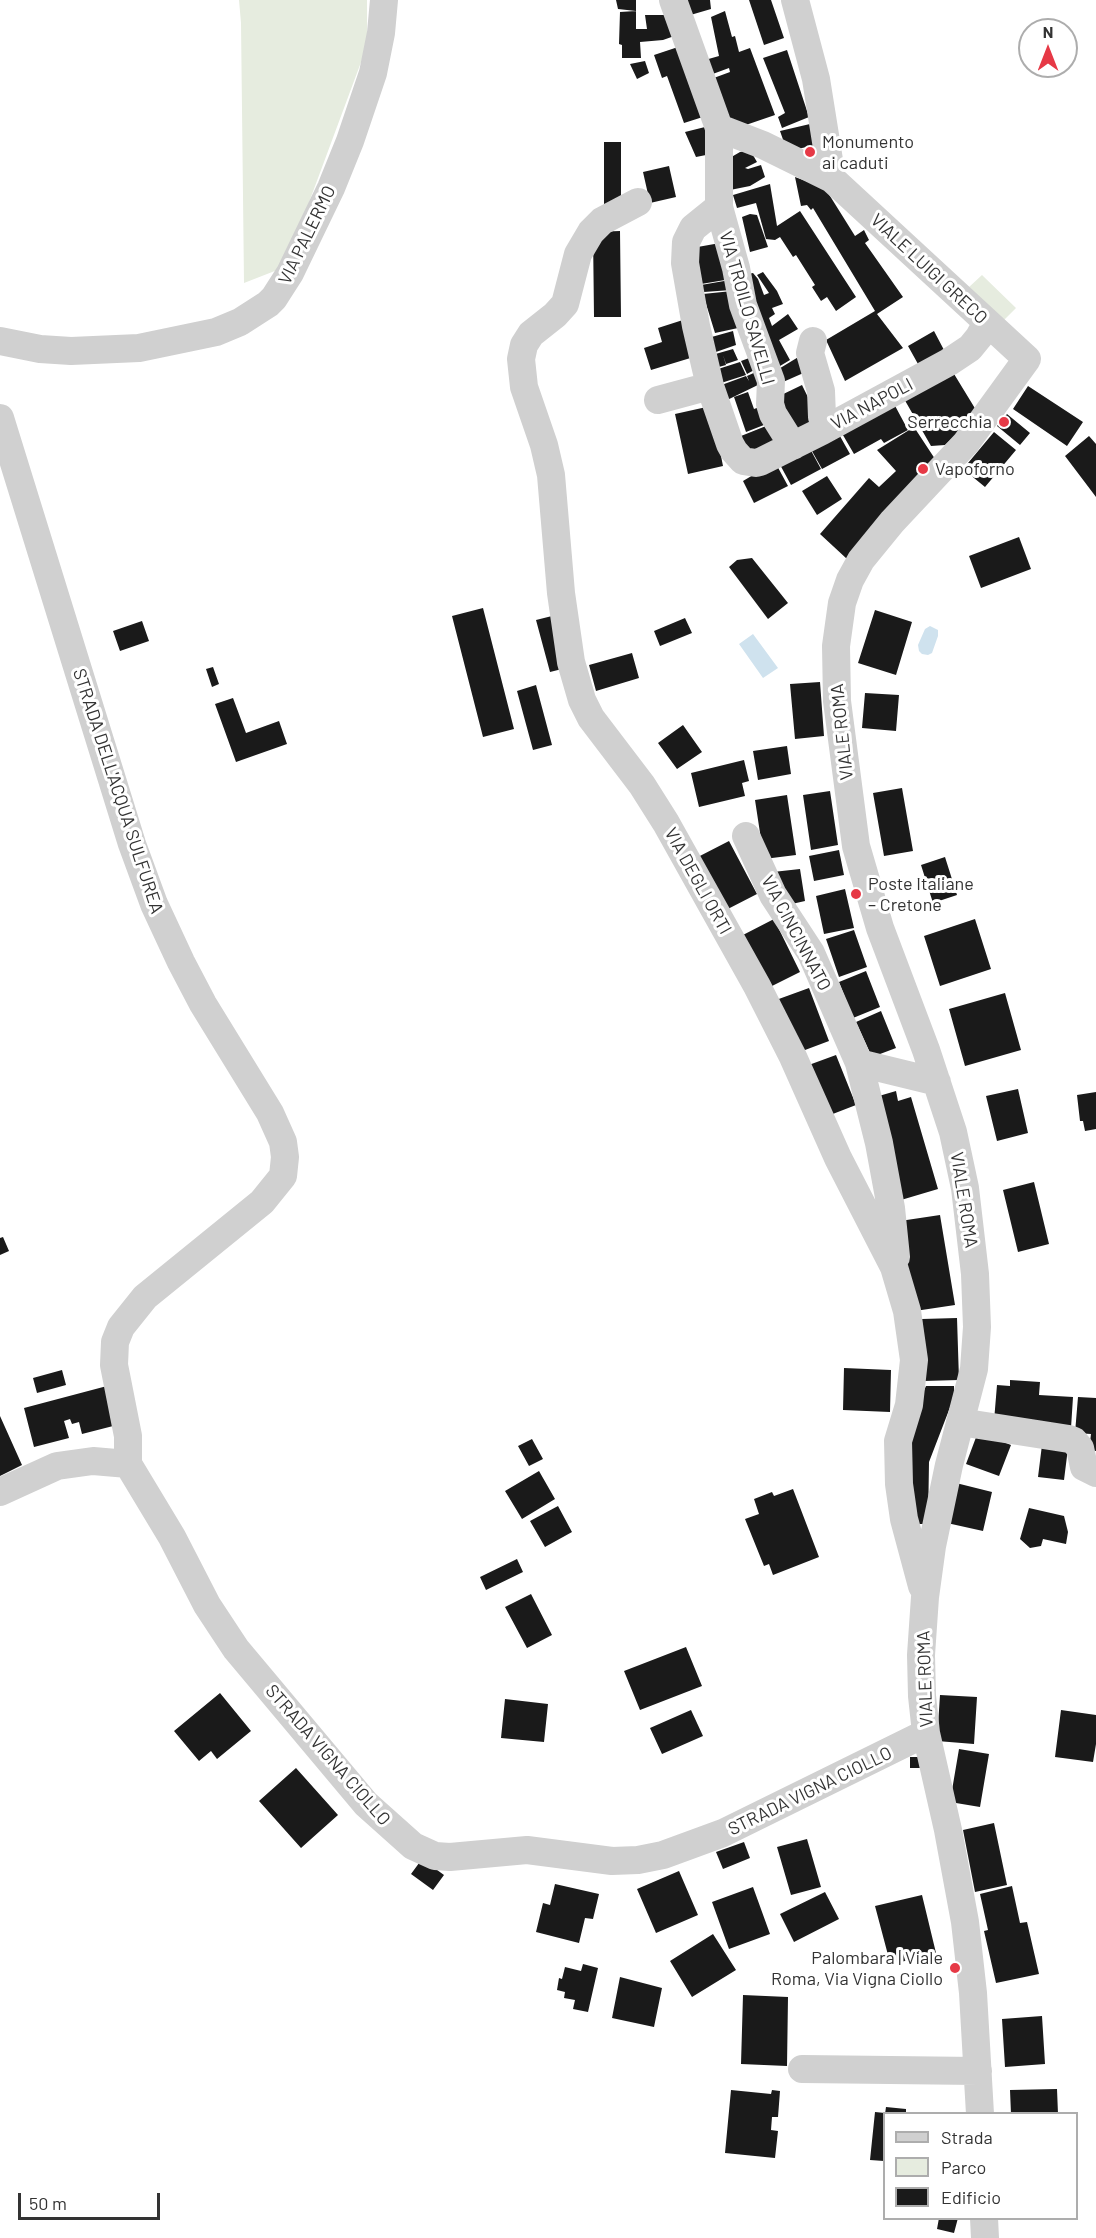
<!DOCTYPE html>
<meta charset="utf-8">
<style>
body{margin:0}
#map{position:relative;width:1096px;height:2238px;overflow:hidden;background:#fff;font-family:Barlow,sans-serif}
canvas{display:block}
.legend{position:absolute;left:883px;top:2112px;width:195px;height:108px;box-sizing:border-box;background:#fff;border:2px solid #adadad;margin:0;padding:8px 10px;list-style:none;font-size:18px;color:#333}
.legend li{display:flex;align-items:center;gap:12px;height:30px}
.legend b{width:30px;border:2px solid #adadad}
.north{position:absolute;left:1018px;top:18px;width:60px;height:60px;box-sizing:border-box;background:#fff;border:2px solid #adadad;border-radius:50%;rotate:0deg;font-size:16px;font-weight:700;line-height:24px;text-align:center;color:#333}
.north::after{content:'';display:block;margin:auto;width:21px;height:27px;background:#e63946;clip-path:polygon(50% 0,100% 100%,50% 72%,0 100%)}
.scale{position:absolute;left:18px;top:2193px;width:142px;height:27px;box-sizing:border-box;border:3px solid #333;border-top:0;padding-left:8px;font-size:18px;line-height:21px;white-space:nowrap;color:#333;-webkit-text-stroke:4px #fff;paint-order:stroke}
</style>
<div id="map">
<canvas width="1096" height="2238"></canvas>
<ul class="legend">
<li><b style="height:8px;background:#d0d0d0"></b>Strada</li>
<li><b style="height:16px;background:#e6ecdf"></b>Parco</li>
<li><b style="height:16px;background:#1a1a1a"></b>Edificio</li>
</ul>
<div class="north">N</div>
<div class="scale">50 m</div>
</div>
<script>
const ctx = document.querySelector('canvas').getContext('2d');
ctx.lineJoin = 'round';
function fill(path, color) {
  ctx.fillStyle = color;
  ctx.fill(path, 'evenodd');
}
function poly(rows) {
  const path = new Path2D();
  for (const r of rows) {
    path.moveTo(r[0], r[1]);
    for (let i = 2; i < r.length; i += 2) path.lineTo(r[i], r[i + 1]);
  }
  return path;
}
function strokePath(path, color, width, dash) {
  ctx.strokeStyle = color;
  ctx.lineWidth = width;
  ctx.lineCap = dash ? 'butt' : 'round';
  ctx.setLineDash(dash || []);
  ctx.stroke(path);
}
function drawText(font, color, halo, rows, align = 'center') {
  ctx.font = font + ' Barlow,sans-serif';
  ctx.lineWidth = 6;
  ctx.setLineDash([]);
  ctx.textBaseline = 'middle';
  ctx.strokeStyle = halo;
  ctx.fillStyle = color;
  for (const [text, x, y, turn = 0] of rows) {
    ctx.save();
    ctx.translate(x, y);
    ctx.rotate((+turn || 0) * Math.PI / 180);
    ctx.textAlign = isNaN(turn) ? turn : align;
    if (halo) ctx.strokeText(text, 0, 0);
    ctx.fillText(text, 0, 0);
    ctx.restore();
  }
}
fill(poly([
 [239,0,367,0,367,46,285,267,244,283,241,23],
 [982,275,1016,308,1002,322,968,288]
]), '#e6ecdf');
fill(poly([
 [930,626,938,630,938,636,932,653,928,655,922,654,919,651,918,645,925,629],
 [753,634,778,668,763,678,739,644]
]), '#cfe2ee');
fill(poly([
 [616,0,636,0,636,29,647,29,645,15,673,15,680,34,663,40,640,42,641,58,622,58,622,45,619,44,620,12,636,11,618,9],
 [682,0,710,0,711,9,687,16],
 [749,0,771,0,784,38,764,45],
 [725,11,732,37,735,36,739,52,750,48,775,115,737,128,729,126,711,79,730,72,729,68,710,75,705,60,719,56,711,17],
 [681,46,706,116,684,123,667,76,662,78,654,55],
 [787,50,809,117,782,128,778,117,785,113,763,58],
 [645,61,649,73,637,79,630,64],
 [810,124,817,145,787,151,780,131],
 [709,126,716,153,696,157,685,132],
 [604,142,621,142,621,205,604,205],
 [750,150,757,162,745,168,748,169,761,165,765,177,750,186,730,190,728,159,740,152],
 [669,166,676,197,650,203,643,172],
 [795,177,825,188,855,236,864,230,869,240,865,243,903,297,877,314,903,348,845,381,826,340,875,311,813,208,811,210,807,205,801,206],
 [770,184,777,226,800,211,856,297,836,311,827,297,821,301,812,287,815,285,796,255,793,257,780,237,775,240,766,239,756,203,737,208,733,195],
 [750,214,757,215,768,247,750,252,742,217],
 [620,231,621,317,594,317,593,232],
 [720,243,731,279,701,284,692,248],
 [763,272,777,291,783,304,772,308,775,314,769,318,772,326,788,314,798,329,779,340,790,360,775,369,748,274,753,273,758,279,764,295,769,293,757,275],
 [730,280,731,290,704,292,701,285],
 [732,291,738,328,715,333,703,294],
 [686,319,697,356,651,370,644,348,662,342,658,328],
 [733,331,736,345,713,353,708,338],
 [934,331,944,350,918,364,908,346],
 [733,349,738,360,726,364,723,355,726,365,715,368,712,355],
 [800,356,808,371,783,382,777,370],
 [752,357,756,369,747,374,741,361],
 [740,362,746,375,718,384,715,370],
 [951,369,976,410,963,420,967,424,945,445,931,446,903,397],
 [758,371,762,383,721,403,716,387,746,376,749,381,747,376],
 [802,385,821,424,793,438,773,399],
 [1028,386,1083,422,1067,446,1013,409],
 [748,392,754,409,762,406,769,423,746,432,734,397],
 [893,402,908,430,884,443,881,439,854,454,840,430],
 [711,406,723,466,688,474,675,414],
 [1007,414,1030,433,1020,445,997,426],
 [771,424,783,443,747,457,736,438],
 [914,427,937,462,847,559,820,534,869,478,879,487,896,471,877,450],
 [836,429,850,454,822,469,808,444],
 [994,432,1016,450,985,487,963,469],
 [1089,436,1096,444,1096,497,1065,456],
 [808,445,821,469,791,485,778,461],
 [775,462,788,486,754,503,743,481],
 [827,476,842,499,817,515,802,491],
 [1019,537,1031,569,981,588,969,556],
 [752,558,788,603,768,619,729,567,737,560],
 [483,608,514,729,483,737,452,616],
 [875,610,912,622,896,675,858,663],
 [556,615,570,667,550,672,536,620],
 [685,618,692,633,660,646,654,631],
 [142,621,149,641,120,651,113,631],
 [632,653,639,678,596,691,589,665],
 [213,667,219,684,212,687,206,669],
 [820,682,824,736,795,739,790,684],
 [536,685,552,745,533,750,517,691],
 [865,693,899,695,896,731,862,728],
 [233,698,246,733,279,721,287,744,236,762,215,704],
 [683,725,702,752,677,769,658,743],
 [787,746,791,774,758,780,753,751],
 [744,760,749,781,742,783,745,796,699,807,691,773],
 [902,788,913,851,884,856,873,793],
 [830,791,838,845,811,850,803,795],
 [787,795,796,855,764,859,755,800],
 [729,841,757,894,722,912,694,859],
 [839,850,844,875,814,881,809,856],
 [945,857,957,895,933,903,921,865],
 [800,869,805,901,783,906,773,872],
 [845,889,854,928,824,934,816,896],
 [774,919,800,972,768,988,741,936],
 [975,919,991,969,940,986,924,936],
 [854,930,867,967,839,977,826,939],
 [866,971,880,1007,853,1018,839,982],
 [809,988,829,1041,797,1053,776,1000],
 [1005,993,1021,1050,965,1066,949,1009],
 [881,1011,896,1048,872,1057,856,1022],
 [836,1055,856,1105,825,1117,806,1066],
 [1018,1089,1028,1133,997,1141,986,1096],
 [896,1091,898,1101,911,1097,938,1189,901,1200,872,1098],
 [1096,1092,1096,1129,1085,1131,1083,1121,1080,1121,1077,1095],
 [1034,1182,1049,1244,1018,1252,1003,1190],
 [940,1215,955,1305,915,1311,900,1221],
 [3,1237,9,1251,0,1255,0,1238],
 [957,1318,959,1380,924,1381,922,1319],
 [844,1368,891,1370,890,1412,843,1410],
 [62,1370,66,1385,37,1393,33,1378],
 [1010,1380,1040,1382,1039,1395,1073,1397,1071,1428,994,1421,997,1385,1010,1386],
 [107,1386,117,1425,82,1434,79,1422,72,1424,70,1419,64,1421,69,1438,34,1447,24,1408],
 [926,1386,954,1386,954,1397,929,1462,928,1524,916,1524,900,1447],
 [1078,1397,1096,1398,1096,1451,1089,1450,1091,1434,1075,1433],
 [0,1416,22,1465,0,1476],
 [978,1432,1011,1445,999,1476,966,1464],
 [1043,1437,1069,1440,1064,1480,1038,1477],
 [532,1439,543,1459,529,1466,518,1446],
 [539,1471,555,1499,522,1519,505,1491],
 [956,1483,992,1492,983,1531,947,1523],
 [793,1489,819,1557,773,1575,769,1564,764,1566,745,1519,759,1514,754,1499,772,1492,774,1496],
 [558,1506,572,1532,545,1547,530,1521],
 [1029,1508,1064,1516,1068,1532,1066,1544,1043,1539,1041,1546,1030,1548,1020,1539],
 [517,1559,523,1572,486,1590,480,1577],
 [531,1594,552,1635,527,1648,505,1607],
 [686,1647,702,1686,640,1710,624,1671],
 [220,1693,251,1731,217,1759,211,1751,199,1761,174,1731],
 [940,1695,977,1697,974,1744,937,1741],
 [505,1699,548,1704,544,1742,501,1738],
 [691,1710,703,1736,662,1754,650,1728],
 [1061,1710,1096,1715,1096,1744,1093,1762,1055,1757],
 [959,1749,989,1754,980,1807,950,1802],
 [910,1757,922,1757,922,1768,910,1768],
 [296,1768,338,1815,301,1848,259,1801],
 [994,1823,1007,1885,975,1892,963,1830],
 [807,1839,821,1887,791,1895,777,1847],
 [744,1842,750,1858,723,1869,716,1852],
 [422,1859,444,1875,433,1890,411,1874],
 [679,1871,698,1915,656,1933,637,1889],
 [555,1884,599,1894,593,1919,585,1918,579,1943,536,1932,543,1903,550,1905],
 [1012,1886,1020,1923,1027,1922,1039,1974,996,1983,984,1931,988,1930,980,1894],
 [753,1887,770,1934,729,1949,712,1902],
 [825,1892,839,1919,794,1942,780,1914],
 [922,1895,936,1953,897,1963,894,1953,888,1955,875,1906],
 [713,1934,736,1970,692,1997,670,1961],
 [583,1964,598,1968,588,2012,573,2009,575,2000,564,1998,565,1992,557,1990,559,1978,562,1979,565,1967,581,1971],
 [620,1977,662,1988,654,2027,612,2018],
 [743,1995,788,1997,787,2066,741,2064],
 [1042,2016,1045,2064,1005,2067,1002,2019],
 [1057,2089,1058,2114,1011,2114,1010,2090],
 [731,2090,771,2094,772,2090,780,2091,778,2117,772,2117,771,2130,778,2131,775,2158,725,2153],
 [886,2107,906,2109,906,2114,885,2114],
 [875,2112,885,2113,884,2161,870,2160],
 [939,2218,958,2218,954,2233,937,2229]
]), '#1a1a1a');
strokePath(poly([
 [673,0,719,128,719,207,736,268,743,305,771,381,770,404,773,414,793,446],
 [795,0,816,79,832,179],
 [719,128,763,145,832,179,1027,359,966,443,892,522,861,560,850,580,842,603,836,646,837,701,856,846,880,928,926,1050,953,1132,965,1188,975,1274,977,1327,974,1369,949,1465,932,1546,925,1597,921,1655,922,1696,926,1733,948,1830,965,1922,973,1993,980,2114],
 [638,202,602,221,591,232,578,254,565,304,555,315,531,334,524,345,521,359,524,387,544,445,551,475,561,593,571,662,582,700,591,718,642,785,666,823,757,986,793,1057,838,1158,894,1267,907,1311,914,1360,909,1405,898,1441,899,1484,904,1519,922,1586],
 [719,207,693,228,686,242,685,263,696,326,710,386,730,444,734,451,743,461,756,463,760,462,822,431,949,362,970,348,979,337,987,322],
 [0,341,40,349,71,351,139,348,216,332,240,322,268,304,274,298,290,273,331,188,350,141,373,73,381,33,384,0],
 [813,341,810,353,821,391,822,417],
 [658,400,710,386],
 [0,418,132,844,154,904,181,962,203,1004,270,1113,283,1142,285,1157,283,1176,262,1202,145,1297,121,1327,115,1342,114,1365,128,1436,128,1464],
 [746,836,773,895,811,953,859,1063,879,1143,891,1208,896,1257],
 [859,1063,937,1082],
 [960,1422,1069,1439,1074,1441,1080,1448,1084,1467,1096,1473],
 [0,1492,57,1466,93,1461,128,1464,172,1537,207,1605,236,1649,366,1804,413,1846,435,1856,450,1857,527,1850,612,1861,638,1860,663,1855,723,1833,926,1733],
 [802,2069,978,2071],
 [984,2218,985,2238]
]), '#d0d0d0', 28);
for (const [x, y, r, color] of [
 [810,152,6,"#e63946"],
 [1004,422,6,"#e63946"],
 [923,469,6,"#e63946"],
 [856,894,6,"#e63946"],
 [955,1968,6,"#e63946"]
]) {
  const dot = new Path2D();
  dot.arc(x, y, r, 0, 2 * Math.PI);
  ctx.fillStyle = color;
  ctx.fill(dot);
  strokePath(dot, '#fff', 2);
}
drawText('18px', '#333', '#fff', [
 ["Monumento",822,142],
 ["ai caduti",822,163],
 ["Serrecchia",992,422,"right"],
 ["Vapoforno",935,469],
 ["Poste Italiane",868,884],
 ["– Cretone",868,905],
 ["Palombara | Viale",943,1958,"right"],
 ["Roma, Via Vigna Ciollo",943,1979,"right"]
], 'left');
drawText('18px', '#333', '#fff', [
 ["VIA PALERMO",307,235,-64],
 ["VIALE LUIGI GRECO",929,269,43],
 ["VIA TROILO SAVELLI",747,308,74],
 ["VIA NAPOLI",872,404,-28],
 ["VIALE ROMA",842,732,-96],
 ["STRADA DELL'ACQUA SULFUREA",118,791,72],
 ["VIA DEGLI ORTI",698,881,61],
 ["VIA CINCINNATO",796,933,62],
 ["VIALE ROMA",964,1200,81],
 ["VIALE ROMA",925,1679,-92],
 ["STRADA VIGNA CIOLLO",328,1755,49],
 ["STRADA VIGNA CIOLLO",810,1791,-26]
]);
</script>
